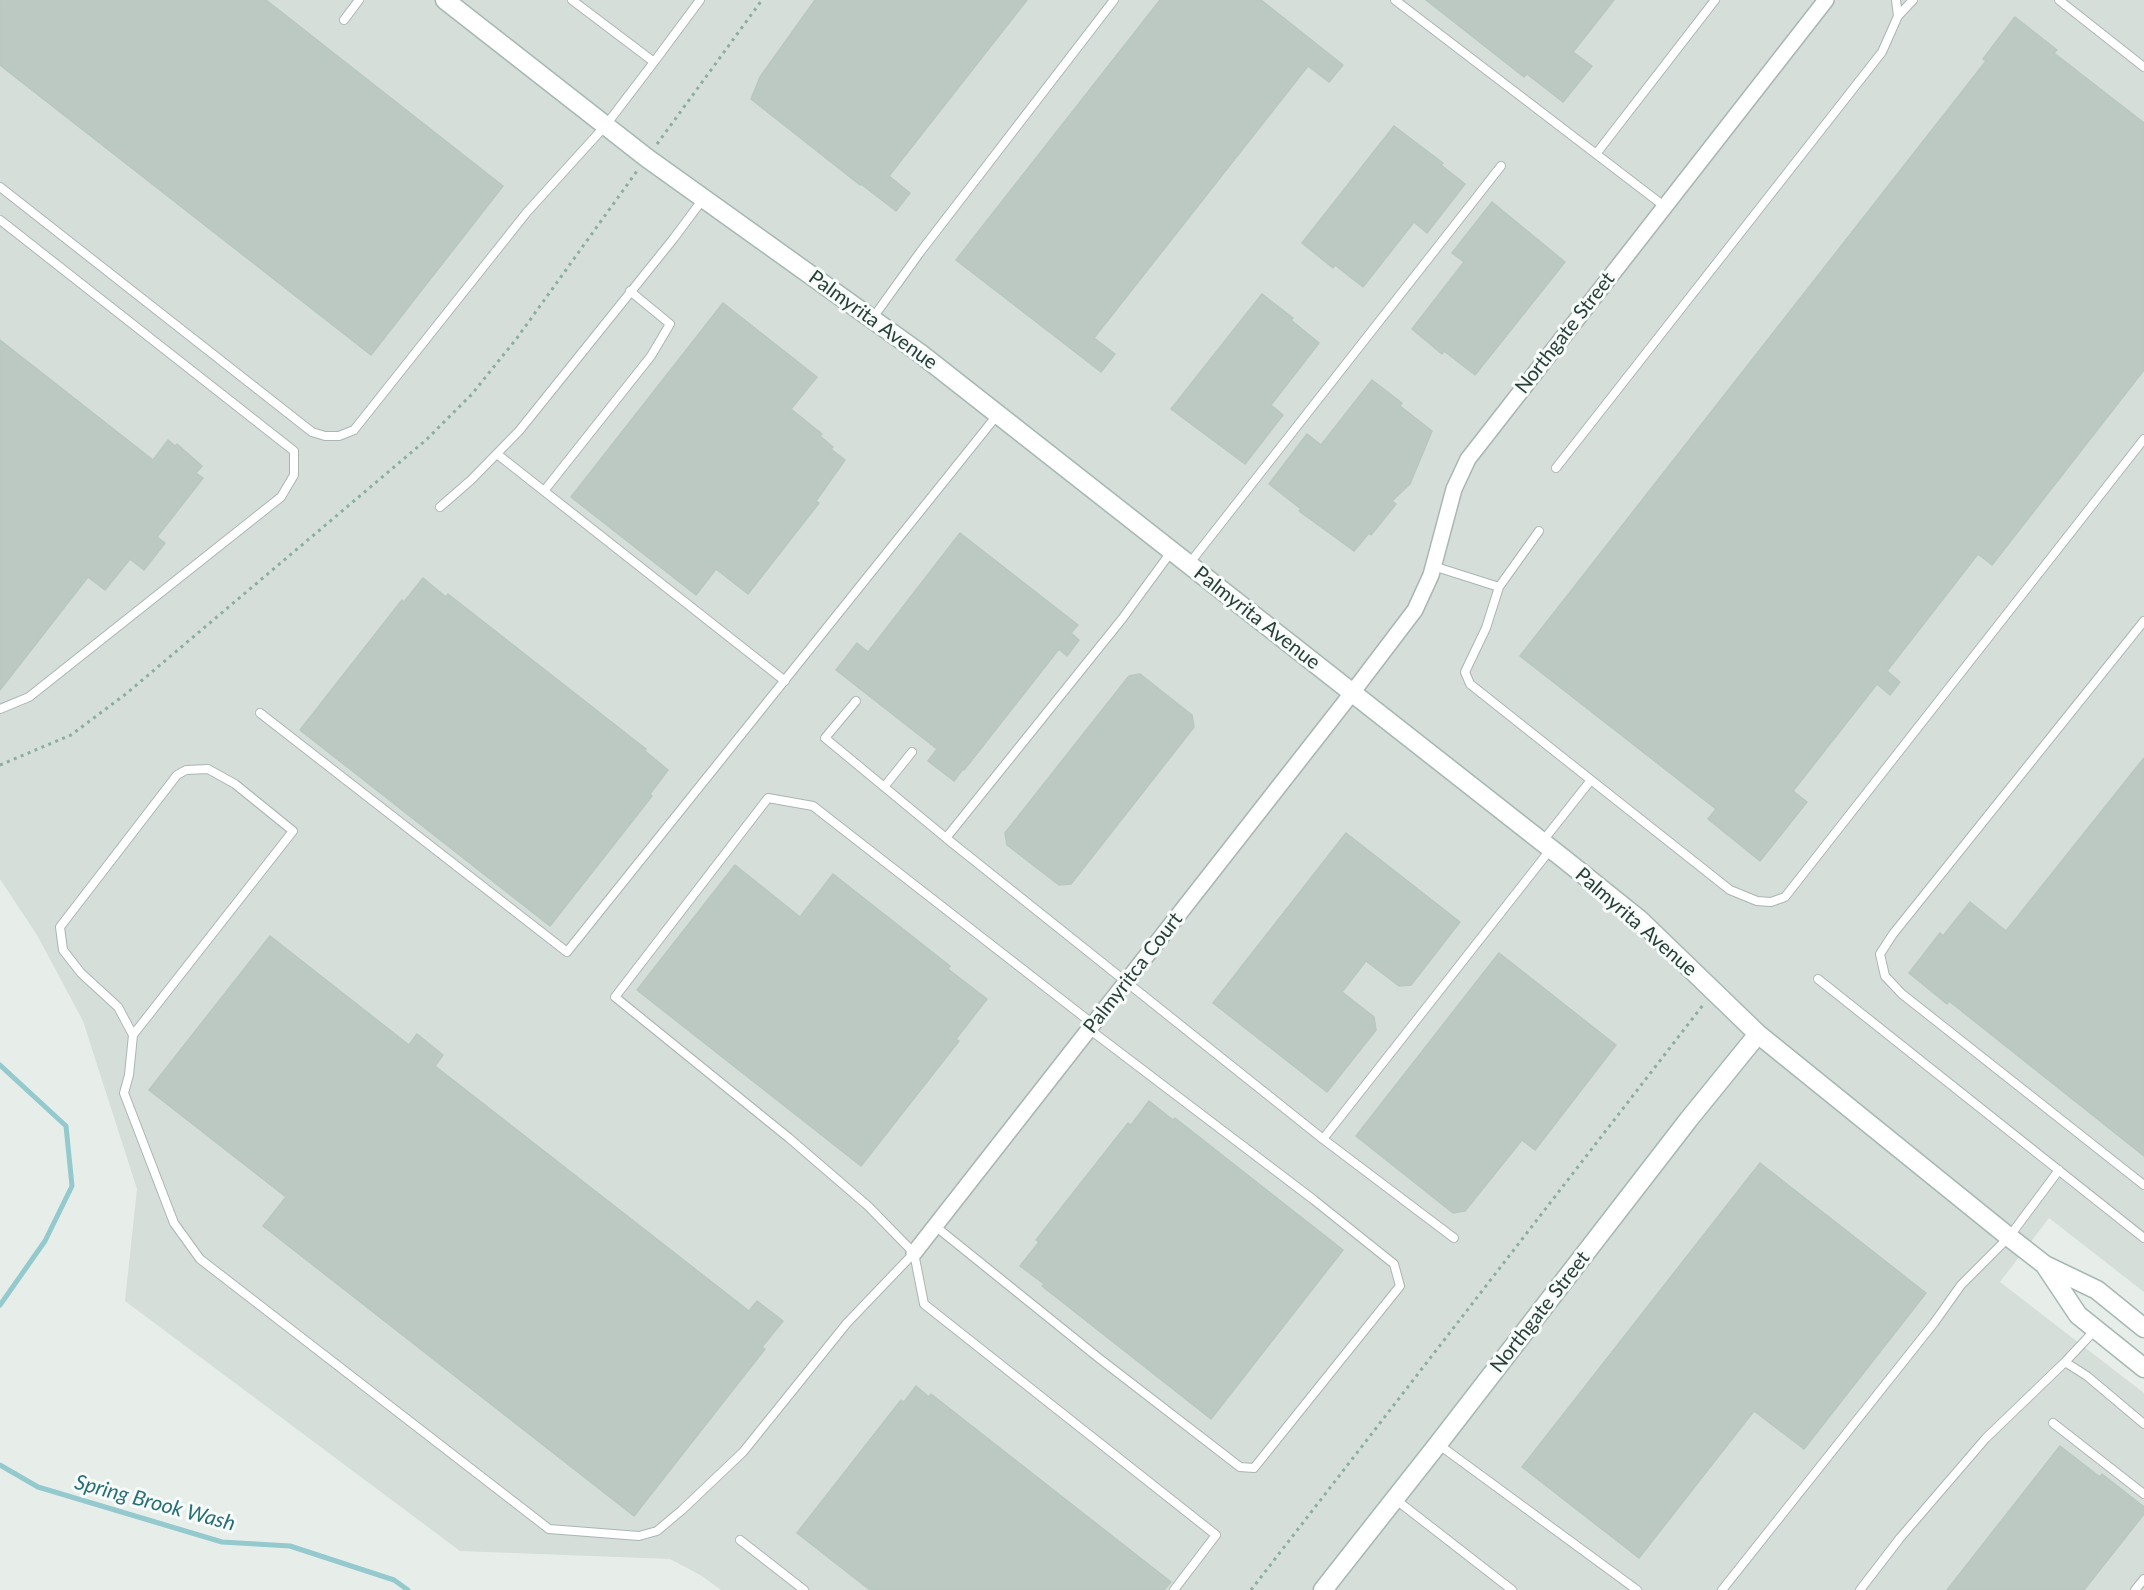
<!DOCTYPE html>
<style>
body{margin:0}
canvas{display:block;background:#e7eeea}
</style>
<canvas width="2144" height="1590"></canvas>
<script>
const ctx = document.querySelector('canvas').getContext('2d');
ctx.lineJoin = 'round';
function fill(path, color) {
  ctx.fillStyle = color;
  ctx.fill(path, 'evenodd');
}
function poly(rows) {
  const path = new Path2D();
  for (const r of rows) {
    path.moveTo(r[0], r[1]);
    for (let i = 2; i < r.length; i += 2) path.lineTo(r[i], r[i + 1]);
  }
  return path;
}
function strokePath(path, color, width, dash) {
  ctx.strokeStyle = color;
  ctx.lineWidth = width;
  ctx.lineCap = dash ? 'butt' : 'round';
  ctx.setLineDash(dash || []);
  ctx.stroke(path);
}
function drawText(font, color, halo, rows, align = 'center') {
  ctx.font = font + ' Lato,sans-serif';
  ctx.lineWidth = 6;
  ctx.setLineDash([]);
  ctx.textBaseline = 'middle';
  ctx.strokeStyle = halo;
  ctx.fillStyle = color;
  for (const [text, x, y, turn = 0] of rows) {
    ctx.save();
    ctx.translate(x, y);
    ctx.rotate((+turn || 0) * Math.PI / 180);
    ctx.textAlign = isNaN(turn) ? turn : align;
    if (halo) ctx.strokeText(text, 0, 0);
    ctx.fillText(text, 0, 0);
    ctx.restore();
  }
}
fill(poly([
 [0,0,2144,0,2144,1292,2049,1218,2000,1282,2144,1393,2144,1590,721,1590,702,1576,670,1559,460,1551,125,1301,137,1189,83,1021,37,935,0,879]
]), '#d5ded9');
strokePath(poly([
 [0,1065,66,1126,72,1186,45,1241,0,1305],
 [0,1465,38,1487,222,1542,290,1546,394,1580,408,1590]
]), '#94c9ce', 5);
const building = poly([
 [0,0,266,0,503,186,371,355,0,65,0,0],
 [815,0,1027,0,889,176,910,193,896,211,861,184,860,185,751,99,760,77,815,0],
 [1160,0,1261,0,1343,65,1329,82,1308,66,1094,338,1115,354,1101,372,956,260,1160,0],
 [1426,0,1614,0,1573,52,1592,66,1563,102,1527,74,1524,77,1426,0],
 [2015,17,2057,50,2054,53,2144,123,2144,370,1992,565,1978,554,1887,671,1900,682,1890,695,1877,684,1793,791,1807,802,1760,861,1708,819,1716,809,1520,656,1986,61,1983,59,2015,17],
 [1394,126,1443,163,1441,165,1465,184,1427,233,1414,222,1363,287,1335,265,1333,268,1302,243,1394,126],
 [1492,202,1565,262,1475,375,1444,351,1442,354,1412,329,1464,262,1452,253,1492,202],
 [1262,294,1293,318,1291,320,1319,343,1271,405,1283,415,1245,464,1171,409,1262,294],
 [723,303,817,377,791,409,822,434,820,436,833,447,831,449,845,460,816,501,819,503,748,594,716,569,696,595,571,497,723,303],
 [0,340,153,460,168,440,175,446,177,444,202,466,196,473,203,478,157,537,165,543,144,570,130,559,105,590,88,577,0,690,0,340],
 [1372,380,1402,403,1400,406,1432,431,1410,484,1392,501,1396,504,1371,535,1369,533,1354,551,1299,511,1301,509,1269,484,1307,434,1321,445,1372,380],
 [960,533,1078,625,1071,633,1079,640,1067,656,1059,649,964,770,963,769,954,781,928,761,937,749,836,670,857,643,868,652,960,533],
 [423,578,446,597,448,594,646,749,645,751,668,770,650,794,652,796,550,926,300,730,402,600,404,602,423,578],
 [1140,674,1192,715,1194,727,1071,884,1059,885,1007,845,1005,833,1129,676,1140,674],
 [2144,758,2144,1156,1949,1001,1947,1004,1909,973,1940,933,1943,936,1970,902,2006,931,2144,758],
 [1346,833,1460,922,1411,985,1399,986,1366,961,1342,992,1374,1017,1376,1030,1327,1092,1213,1003,1346,833],
 [735,865,800,917,833,874,950,966,948,969,987,999,956,1039,959,1041,861,1166,637,990,735,865],
 [270,936,409,1045,417,1034,443,1055,435,1066,749,1311,757,1301,783,1321,762,1347,765,1349,634,1516,263,1226,286,1197,149,1090,270,936],
 [1499,953,1616,1045,1535,1150,1522,1140,1465,1211,1453,1213,1356,1136,1499,953],
 [1149,1101,1173,1120,1175,1118,1343,1250,1211,1419,1042,1286,1044,1284,1020,1266,1039,1242,1036,1240,1128,1123,1131,1125,1149,1101],
 [1760,1163,1926,1293,1804,1449,1754,1411,1639,1558,1522,1467,1760,1163],
 [916,1386,929,1397,931,1394,1171,1582,1164,1590,870,1590,797,1533,901,1400,904,1402,916,1386],
 [2060,1446,2100,1477,2102,1474,2144,1507,2144,1514,2084,1590,1947,1590,2060,1446]
]);
fill(building, '#bcc9c3');
strokePath(building, '#b9c7c1', 1.5);
const lane = poly([
 [1395,0,1664,206],
 [2059,0,2144,67],
 [1898,16,1913,0],
 [344,20,359,0],
 [654,62,700,0],
 [1596,154,1715,0],
 [0,187,312,432,325,436,339,436,354,430,527,212,606,125,654,62,572,0],
 [0,220,294,451,294,475,281,497,29,697,0,709],
 [872,319,921,251,1114,0],
 [497,454,785,681],
 [1556,468,1882,52,1898,16,1896,0],
 [544,491,651,356,670,324,630,291],
 [440,507,471,480,519,431,674,238,703,199],
 [1539,531,1499,587,1486,628,1465,672,1470,684,1591,780],
 [1171,552,1122,619,946,838,1323,1139,1550,850],
 [1189,564,1501,166],
 [1433,566,1499,587],
 [2144,621,1893,934,1880,954,1885,976,1902,994,2144,1185],
 [856,701,825,738,946,838],
 [260,713,567,952,998,414],
 [884,787,912,752],
 [1542,842,1591,780,1730,890,1757,901,1771,902,1785,897,2144,439],
 [1818,979,2144,1238],
 [1093,1024,813,806,768,798,615,997,789,1138,868,1206,914,1253,924,1304,1216,1535,1174,1590],
 [133,1035,118,1007,81,973,63,950,60,927,177,775,186,770,208,769,235,784,293,831,133,1035,129,1075,124,1093,174,1223,200,1259,549,1529,639,1536,657,1531,682,1510,743,1452,847,1323,914,1253],
 [1323,1139,1454,1238],
 [935,1226,1100,1359,1240,1467,1254,1468,1400,1286,1394,1264,1314,1200,1089,1029],
 [2065,1362,2087,1376,2144,1424],
 [2053,1423,2144,1494],
 [1438,1444,1637,1590],
 [1395,1499,1512,1590],
 [740,1540,804,1590],
 [1722,1590,1934,1323,1961,1285,2009,1237,2059,1170],
 [1860,1590,1900,1538,1986,1438,2065,1362,2096,1329],
 [2135,1590,2144,1579]
]);
const street = poly([
 [914,1253,1352,693,1415,610,1431,575,1454,489,1468,459,1826,0]
]);
const secondary = poly([
 [445,0,647,158,921,354,1564,859,1640,920,1758,1034,2009,1237,2045,1265,2097,1290,2144,1328],
 [2046,1267,2078,1315,2144,1368],
 [1323,1590,1438,1444,1689,1119,1758,1034]
]);
strokePath(lane, '#aab6b1', 10);
strokePath(street, '#aab6b1', 18);
strokePath(secondary, '#a6b9b1', 21);
strokePath(poly([
 [657,144,762,0],
 [0,765,71,735,127,693,426,440,472,394,517,338,637,171],
 [1251,1590,1703,1005]
]), '#8aafa1', 3, [3, 4.5]);
strokePath(lane, '#fff', 8);
strokePath(street, '#fff', 15);
strokePath(secondary, '#fff', 18);
drawText('20px', '#273f37', '#f7fbf9', [
 ["Palmyrita Avenue",873,320,36],
 ["Northgate Street",1565,333,-52],
 ["Palmyrita Avenue",1257,618,38],
 ["Palmyrita Avenue",1636,922,41],
 ["Palmyritca Court",1133,973,-52],
 ["Northgate Street",1540,1312,-52]
]);
drawText('italic 21px', '#256f77', '#f7fbf9', [
 ["Spring Brook Wash",155,1503,15]
]);
</script>
